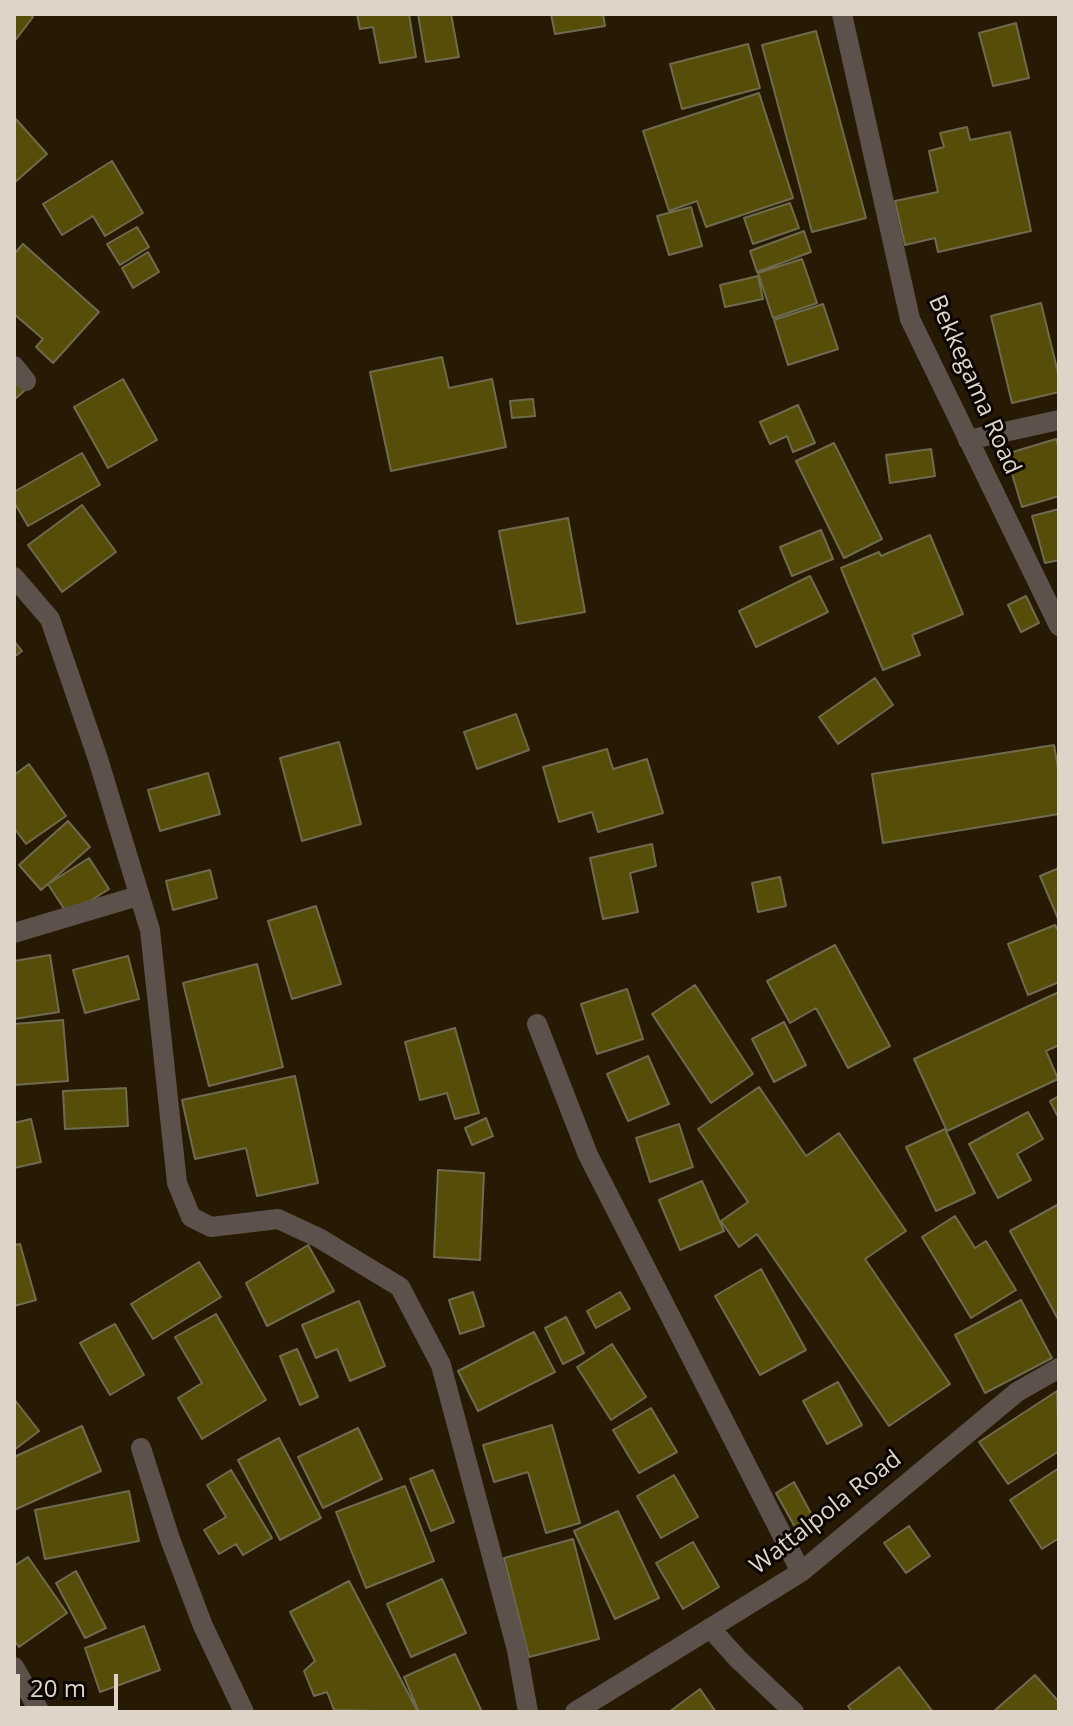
<!DOCTYPE html>
<style>
body{margin:0}
#map{position:relative;width:1073px;height:1726px;overflow:hidden;background:#271a04;font-family:"Open Sans",sans-serif}
canvas{display:block}
.frame{position:absolute;inset:0;border:16px solid #ded5c8;pointer-events:none}
.scale{position:absolute;left:16px;top:1674px;width:102px;height:36px;box-sizing:border-box;border:4px solid #ded5c8;border-top:0;padding-left:10px;font-size:24px;line-height:28px;white-space:nowrap;color:#ded5c8;-webkit-text-stroke:6px #0c0601;paint-order:stroke}
</style>
<div id="map">
<canvas width="1073" height="1726"></canvas>
<div class="frame"></div>
<div class="scale">20 m</div>
</div>
<script>
const ctx = document.querySelector('canvas').getContext('2d');
ctx.lineJoin = 'round';
function fill(path, color) {
  ctx.fillStyle = color;
  ctx.fill(path, 'evenodd');
}
function poly(rows) {
  const path = new Path2D();
  for (const r of rows) {
    path.moveTo(r[0], r[1]);
    for (let i = 2; i < r.length; i += 2) path.lineTo(r[i], r[i + 1]);
  }
  return path;
}
function strokePath(path, color, width, dash) {
  ctx.strokeStyle = color;
  ctx.lineWidth = width;
  ctx.lineCap = dash ? 'butt' : 'round';
  ctx.setLineDash(dash || []);
  ctx.stroke(path);
}
function drawText(font, color, halo, rows, align = 'center') {
  ctx.font = font + ' "Open Sans",sans-serif';
  ctx.lineWidth = 6;
  ctx.setLineDash([]);
  ctx.textBaseline = 'middle';
  ctx.strokeStyle = halo;
  ctx.fillStyle = color;
  for (const [text, x, y, turn = 0] of rows) {
    ctx.save();
    ctx.translate(x, y);
    ctx.rotate((+turn || 0) * Math.PI / 180);
    ctx.textAlign = isNaN(turn) ? turn : align;
    if (halo) ctx.strokeText(text, 0, 0);
    ctx.fillText(text, 0, 0);
    ctx.restore();
  }
}
const building = poly([
 [14,14,29,14,33,17,14,42,14,14],
 [357,14,409,14,416,57,380,63,373,27,360,29,357,14],
 [418,14,451,14,459,57,426,62,418,14],
 [551,14,603,14,605,26,555,34,551,14],
 [1016,23,1029,78,993,86,979,33,1016,23],
 [816,31,866,218,812,232,762,45,816,31],
 [748,44,760,88,682,109,670,64,748,44],
 [759,93,793,198,706,227,697,201,669,211,643,131,759,93],
 [14,117,47,154,14,183,14,117],
 [967,127,970,140,1010,132,1031,231,938,252,935,238,905,245,895,201,938,192,929,151,944,147,940,133,967,127],
 [112,161,143,213,105,236,93,216,62,235,43,204,112,161],
 [790,203,799,228,753,244,744,218,790,203],
 [691,207,702,246,669,255,657,216,691,207],
 [137,227,149,247,120,265,107,244,137,227],
 [804,231,811,252,757,272,750,251,804,231],
 [23,244,99,312,53,363,36,347,43,339,14,314,14,254,23,244],
 [148,252,159,272,133,288,122,268,148,252],
 [802,259,817,303,773,318,758,273,802,259],
 [758,276,763,299,725,307,720,285,758,276],
 [1041,303,1059,377,1059,392,1012,403,991,316,1041,303],
 [823,304,838,349,788,365,774,320,823,304],
 [442,357,449,388,492,379,506,447,391,471,370,372,442,357],
 [14,378,25,390,14,400,14,378],
 [123,379,157,440,108,468,74,407,123,379],
 [533,399,535,416,512,418,510,401,533,399],
 [798,405,815,443,793,452,787,436,770,444,760,422,798,405],
 [1056,439,1059,448,1059,496,1022,507,1006,454,1056,439],
 [834,443,882,539,844,558,796,461,834,443],
 [931,449,935,476,890,483,886,455,931,449],
 [82,453,100,485,28,526,14,502,14,492,82,453],
 [82,505,116,552,62,592,28,545,82,505],
 [1059,509,1059,560,1045,563,1032,516,1059,509],
 [568,518,585,612,517,624,499,531,568,518],
 [821,530,833,559,792,576,780,547,821,530],
 [930,535,963,614,912,635,920,655,883,670,841,568,879,552,881,556,930,535],
 [810,576,828,612,756,647,739,611,810,576],
 [1026,596,1039,623,1021,632,1008,605,1026,596],
 [14,641,22,651,14,657,14,641],
 [875,678,893,705,838,744,819,717,875,678],
 [516,714,529,750,477,769,464,732,516,714],
 [339,742,361,824,302,841,280,758,339,742],
 [1054,745,1059,774,1059,814,883,843,872,774,1054,745],
 [607,749,613,769,647,759,663,813,598,832,592,812,559,822,543,767,607,749],
 [29,764,66,816,26,844,14,828,14,775,29,764],
 [208,773,220,814,160,831,148,790,208,773],
 [68,821,90,847,41,890,19,865,68,821],
 [652,844,656,866,630,873,638,912,603,919,590,858,652,844],
 [89,858,109,889,68,915,48,884,89,858],
 [1059,868,1059,921,1040,876,1059,868],
 [210,870,217,898,173,910,166,881,210,870],
 [780,877,786,906,758,912,752,883,780,877],
 [316,906,341,984,292,999,268,921,316,906],
 [1055,925,1059,932,1059,982,1028,995,1008,944,1055,925],
 [835,945,890,1046,848,1068,816,1008,790,1023,767,981,835,945],
 [50,955,59,1012,14,1019,14,961,50,955],
 [128,956,139,999,85,1013,73,970,128,956],
 [257,964,283,1067,209,1086,183,983,257,964],
 [695,985,753,1074,711,1103,652,1014,695,985],
 [627,989,643,1039,597,1054,581,1004,627,989],
 [1059,992,1059,1045,1046,1051,1058,1079,947,1131,914,1059,1059,992],
 [63,1020,68,1081,14,1085,14,1024,63,1020],
 [784,1022,806,1065,774,1082,752,1039,784,1022],
 [455,1028,479,1113,455,1119,447,1093,420,1100,405,1042,455,1028],
 [648,1056,669,1104,628,1121,607,1074,648,1056],
 [295,1076,318,1183,257,1196,246,1148,195,1159,182,1100,295,1076],
 [759,1087,806,1156,839,1133,906,1231,865,1259,950,1384,889,1426,757,1234,739,1247,721,1221,748,1202,698,1129,759,1087],
 [126,1088,128,1126,65,1129,63,1091,126,1088],
 [1059,1096,1059,1119,1050,1101,1059,1096],
 [1028,1112,1043,1139,1017,1154,1031,1180,998,1198,969,1144,1028,1112],
 [486,1118,493,1136,472,1145,465,1128,486,1118],
 [31,1119,41,1162,14,1168,14,1123,31,1119],
 [679,1124,693,1167,650,1182,636,1138,679,1124],
 [945,1129,975,1193,936,1211,906,1147,945,1129],
 [438,1170,484,1173,480,1260,434,1257,438,1170],
 [702,1181,724,1231,680,1250,659,1200,702,1181],
 [1059,1204,1059,1321,1010,1231,1059,1204],
 [955,1216,975,1248,986,1241,1016,1290,971,1318,922,1237,955,1216],
 [20,1244,36,1300,14,1306,14,1245,20,1244],
 [308,1245,334,1291,267,1326,246,1283,308,1245],
 [199,1262,221,1297,153,1339,131,1304,199,1262],
 [761,1269,806,1350,760,1375,715,1296,761,1269],
 [473,1292,484,1326,460,1334,449,1300,473,1292],
 [620,1292,630,1309,596,1328,587,1311,620,1292],
 [1021,1300,1052,1358,985,1393,955,1335,1021,1300],
 [359,1301,385,1366,350,1381,337,1349,316,1358,302,1325,359,1301],
 [216,1314,266,1400,202,1439,178,1398,202,1383,175,1337,216,1314],
 [566,1317,584,1353,563,1364,545,1328,566,1317],
 [115,1324,144,1375,110,1395,80,1343,115,1324],
 [534,1332,555,1372,478,1411,458,1371,534,1332],
 [612,1344,646,1397,611,1420,577,1367,612,1344],
 [297,1349,318,1397,300,1405,280,1356,297,1349],
 [838,1382,862,1425,827,1444,803,1401,838,1382],
 [1057,1391,1059,1451,1008,1484,979,1442,1057,1391],
 [14,1399,39,1431,14,1450,14,1399],
 [651,1408,677,1452,639,1473,613,1430,651,1408],
 [552,1425,580,1523,546,1533,528,1472,494,1482,483,1445,552,1425],
 [82,1426,101,1471,14,1510,14,1457,82,1426],
 [358,1428,382,1479,323,1508,298,1457,358,1428],
 [279,1438,321,1518,280,1540,238,1460,279,1438],
 [1059,1468,1059,1538,1042,1549,1010,1500,1059,1468],
 [231,1470,272,1538,243,1555,236,1544,219,1554,204,1530,226,1517,207,1485,231,1470],
 [433,1470,454,1522,431,1531,410,1479,433,1470],
 [674,1475,698,1517,661,1538,637,1496,674,1475],
 [794,1482,814,1519,796,1529,776,1493,794,1482],
 [405,1486,434,1561,366,1588,336,1512,405,1486],
 [129,1491,139,1541,45,1559,35,1510,129,1491],
 [618,1511,659,1598,615,1619,574,1531,618,1511],
 [909,1526,930,1556,906,1573,884,1543,909,1526],
 [573,1539,599,1639,529,1657,504,1558,573,1539],
 [693,1542,719,1587,683,1609,656,1563,693,1542],
 [28,1557,67,1613,19,1647,14,1640,14,1566,28,1557],
 [76,1571,106,1628,85,1638,56,1583,76,1571],
 [442,1579,466,1633,411,1657,387,1604,442,1579],
 [349,1581,418,1712,334,1710,327,1692,314,1696,304,1671,315,1661,290,1612,349,1581],
 [144,1626,160,1670,100,1692,85,1648,144,1626],
 [455,1654,482,1712,419,1712,404,1677,455,1654],
 [899,1667,933,1712,852,1712,848,1706,899,1667],
 [1035,1675,1059,1702,1059,1712,993,1712,1035,1675],
 [700,1689,716,1712,669,1712,700,1689]
]);
fill(building, '#564d09');
strokePath(building, '#6e6b4f', 2);
strokePath(poly([
 [842,14,910,319,1059,626],
 [14,366,26,381],
 [968,440,1059,420],
 [14,577,50,619,98,759,150,930,177,1183,191,1217,211,1227,278,1219,319,1238,400,1287,441,1365,517,1650,528,1712],
 [14,933,138,896],
 [537,1024,588,1155,801,1572],
 [141,1448,170,1539,203,1626,244,1712],
 [710,1628,738,1659,794,1712],
 [14,1667,40,1712],
 [575,1712,801,1572,1017,1392,1059,1368]
]), '#5d524b', 20);
drawText('24px', '#ded5c8', '#0c0601', [
 ["Bekkegama Road",974,385,66],
 ["Wattalpola Road",826,1513,-38]
]);
</script>
